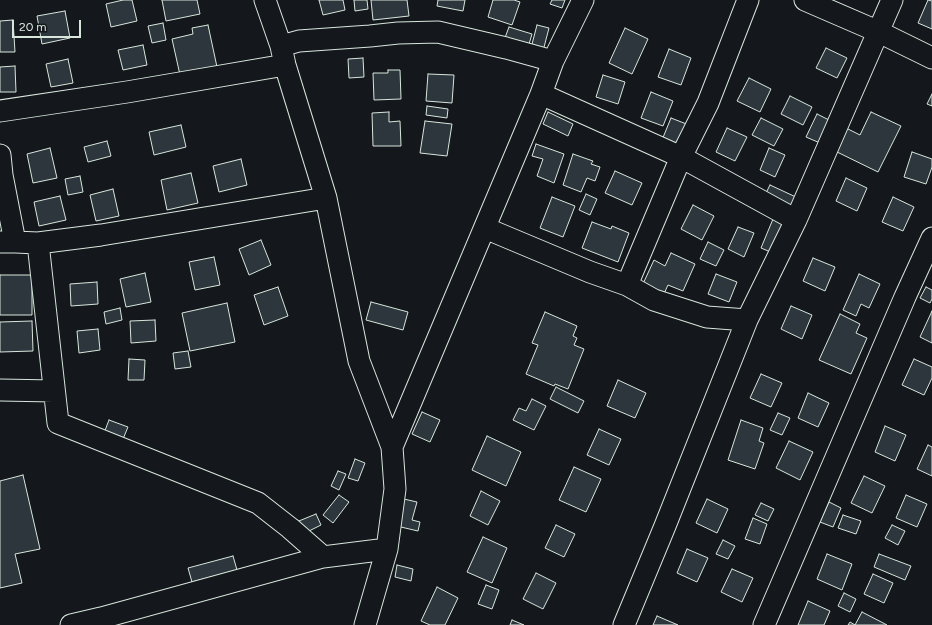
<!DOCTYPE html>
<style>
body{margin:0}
#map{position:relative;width:932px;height:625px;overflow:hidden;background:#14181c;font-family:Figtree,sans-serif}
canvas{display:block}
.scale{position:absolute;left:12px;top:20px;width:69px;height:18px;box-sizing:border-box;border:2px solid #d8e6dc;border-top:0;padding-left:5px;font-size:12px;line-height:14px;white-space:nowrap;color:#d8e6dc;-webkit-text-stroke:3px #14181c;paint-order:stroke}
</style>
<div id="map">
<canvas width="932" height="625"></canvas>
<div class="scale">20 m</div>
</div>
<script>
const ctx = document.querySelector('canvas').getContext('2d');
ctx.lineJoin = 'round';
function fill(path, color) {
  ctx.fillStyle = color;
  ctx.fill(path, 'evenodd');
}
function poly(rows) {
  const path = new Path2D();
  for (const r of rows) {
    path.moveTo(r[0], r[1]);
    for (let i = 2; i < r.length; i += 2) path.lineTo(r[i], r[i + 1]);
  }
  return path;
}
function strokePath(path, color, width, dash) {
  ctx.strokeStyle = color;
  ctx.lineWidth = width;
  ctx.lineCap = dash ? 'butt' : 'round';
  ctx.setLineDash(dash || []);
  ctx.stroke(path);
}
const building = poly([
 [123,0,132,0,137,21,111,27,106,4,123,0],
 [162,0,197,0,200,14,166,21,162,0],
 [319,0,343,0,345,10,323,15,319,0],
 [354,0,367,0,368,9,355,11,354,0],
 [371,0,407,0,409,16,373,20,371,0],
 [438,0,465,0,463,11,437,6,438,0],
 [493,0,514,0,520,2,512,25,488,17,493,0],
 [552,0,565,0,562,8,550,4,552,0],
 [928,0,932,1,932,29,918,23,928,0],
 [65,11,70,38,42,44,37,16,65,11],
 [13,20,15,52,0,52,0,21,13,20],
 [163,23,166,40,152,43,148,26,163,23],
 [208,25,217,67,180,75,172,39,193,34,192,28,208,25],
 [537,25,549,28,543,51,531,48,537,25],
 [509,27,532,34,527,51,503,43,509,27],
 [625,28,648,39,632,74,609,63,625,28],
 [143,45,147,65,123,70,118,50,143,45],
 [826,48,847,58,837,78,816,68,826,48],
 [669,49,691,58,681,85,658,77,669,49],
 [363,58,364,77,349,78,348,59,363,58],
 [68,59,73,83,51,87,46,64,68,59],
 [15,66,16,92,0,92,0,67,15,66],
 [388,70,400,70,401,99,374,100,373,73,388,73,388,70],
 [428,74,454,75,452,103,426,101,428,74],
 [603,75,625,82,618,104,596,97,603,75],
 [749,78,771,89,760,112,737,101,749,78],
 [651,92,673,101,663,126,641,118,651,92],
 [932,94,932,106,927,104,932,94],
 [790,96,812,107,803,125,781,114,790,96],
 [427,106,448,109,447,118,426,115,427,106],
 [389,112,389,122,400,121,401,146,373,146,372,113,389,112],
 [548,112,573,124,568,136,543,124,548,112],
 [871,112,901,126,878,172,833,150,844,127,860,135,871,112],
 [817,114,831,121,820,143,806,137,817,114],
 [671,118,689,125,680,148,662,140,671,118],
 [761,118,783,129,774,146,752,135,761,118],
 [425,121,452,124,447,156,420,153,425,121],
 [181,125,186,147,154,155,149,132,181,125],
 [727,128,747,137,735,161,716,152,727,128],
 [107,141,111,156,88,162,84,147,107,141],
 [536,144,564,154,554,183,537,176,543,159,532,156,536,144],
 [50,148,57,178,33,183,27,154,50,148],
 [769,148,785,155,775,177,760,170,769,148],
 [912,152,932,159,932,167,926,184,904,177,912,152],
 [573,154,593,161,591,164,600,167,595,181,587,178,581,192,563,185,573,154],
 [241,159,247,185,219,192,213,166,241,159],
 [615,171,642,183,632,205,605,193,615,171],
 [191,173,198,203,167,210,161,180,191,173],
 [80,176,83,192,68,195,65,179,80,176],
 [846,178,867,188,857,211,836,201,846,178],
 [770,185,798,198,793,210,764,197,770,185],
 [113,189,119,216,96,221,90,195,113,189],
 [586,194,597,199,590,215,579,210,586,194],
 [60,196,66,220,39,226,34,202,60,196],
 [552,197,575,206,563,237,540,228,552,197],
 [893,197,914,207,903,231,882,222,893,197],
 [693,205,714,216,702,240,681,229,693,205],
 [773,219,785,224,773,253,761,248,773,219],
 [592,222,611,229,612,226,629,233,618,262,582,248,592,222],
 [738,227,754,233,744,257,728,249,738,227],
 [261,240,271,265,249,275,239,249,261,240],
 [708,242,724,250,716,266,700,259,708,242],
 [671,253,695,264,683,291,668,285,663,296,642,286,654,260,665,266,671,253],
 [214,257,220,285,195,290,189,262,214,257],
 [813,258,835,267,825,291,803,281,813,258],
 [145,273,151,302,126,307,120,279,145,273],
 [716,274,737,282,729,302,708,294,716,274],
 [859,274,880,284,869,308,861,304,856,316,843,310,859,274],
 [0,275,32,275,32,315,0,315,0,275],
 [97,282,98,304,71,306,70,284,97,282],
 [278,287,288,316,264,325,254,295,278,287],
 [926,287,932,290,932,299,930,303,920,298,926,287],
 [371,302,408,312,403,330,366,320,371,302],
 [227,303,235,342,190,351,182,313,227,303],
 [791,306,812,315,802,339,781,329,791,306],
 [120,308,122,320,106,324,104,312,120,308],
 [932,311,932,343,920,337,932,311],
 [545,312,577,326,573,336,577,338,574,345,584,349,568,389,555,384,554,386,526,374,538,345,532,343,545,312],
 [840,314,860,324,856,333,867,338,851,374,819,360,840,314],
 [155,320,156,341,131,343,130,321,155,320],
 [32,321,33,351,0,352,0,322,32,321],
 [98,329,100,350,79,353,77,331,98,329],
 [188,351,191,367,175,369,173,353,188,351],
 [129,359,145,360,144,380,128,380,129,359],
 [914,359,932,367,932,378,924,395,902,385,914,359],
 [761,374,782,383,771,407,750,398,761,374],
 [618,380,646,393,635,418,607,406,618,380],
 [556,387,584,401,578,413,550,399,556,387],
 [808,393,829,403,818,427,798,418,808,393],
 [532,399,546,406,534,430,513,420,519,408,526,411,532,399],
 [422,412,440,420,430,442,412,434,422,412],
 [778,413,790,418,782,435,770,430,778,413],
 [109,420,128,427,123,439,104,433,109,420],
 [741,420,763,428,759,441,764,443,755,469,728,460,741,420],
 [885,426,906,435,895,461,875,452,885,426],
 [599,429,621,439,609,465,587,455,599,429],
 [487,436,521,452,506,486,472,470,487,436],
 [789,441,813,452,800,480,776,468,789,441],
 [928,445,932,447,932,476,917,469,928,445],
 [355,459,365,463,358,481,348,478,355,459],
 [574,467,601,479,586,512,559,500,574,467],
 [338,471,346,474,339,490,331,486,338,471],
 [23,475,40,549,15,554,22,583,0,588,0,481,23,475],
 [864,476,885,486,872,513,851,503,864,476],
 [481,491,500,501,488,525,470,516,481,491],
 [339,495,349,502,333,523,323,515,339,495],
 [906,495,927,504,917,527,896,518,906,495],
 [395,497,417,502,412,520,420,522,418,531,388,524,395,497],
 [707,499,728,509,717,533,696,523,707,499],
 [829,502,841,508,833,527,820,522,829,502],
 [761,503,774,509,768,521,755,515,761,503],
 [316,514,321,525,299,536,294,523,316,514],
 [843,515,861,521,856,534,838,528,843,515],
 [753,518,767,524,760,544,745,539,753,518],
 [556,525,575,534,564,557,545,548,556,525],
 [892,525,905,531,898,545,885,538,892,525],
 [483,537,507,548,492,583,467,572,483,537],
 [723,540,735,546,728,559,716,554,723,540],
 [687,549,708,558,697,582,677,573,687,549],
 [827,554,852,564,842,590,817,579,827,554],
 [879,554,911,566,905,580,874,567,879,554],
 [233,556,237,570,192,582,188,568,233,556],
 [397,565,413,569,411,581,395,577,397,565],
 [732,569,753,578,742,602,721,592,732,569],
 [536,573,556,583,543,609,523,599,536,573],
 [873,574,893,583,884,603,864,594,873,574],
 [486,585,499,590,492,609,478,604,486,585],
 [437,587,458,598,445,625,430,625,421,621,437,587],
 [844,593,856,599,850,612,838,606,844,593],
 [808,601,830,611,824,625,798,625,808,601],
 [862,612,887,625,848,625,850,622,855,625,862,612],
 [657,616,678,625,653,625,657,616],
 [512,620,524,625,510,625,512,620]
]);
fill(building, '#2c363c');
strokePath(building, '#d8e6dc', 1);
const street = poly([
 [265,0,281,46,285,65,326,198,359,361,392,447,395,489,387,549,365,625],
 [805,0,879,32,932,58],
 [281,46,299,41,370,36,398,33,438,32,506,48,553,61],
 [541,94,681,157,796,220],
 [0,111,127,92,285,65],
 [0,155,2,175,15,242],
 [485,228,590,272,627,285,681,157,708,103,748,0],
 [0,242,15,242,38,243,101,235,326,198],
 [38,243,58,423,258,503,290,528,323,557],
 [627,285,654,300,707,317,747,320],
 [0,390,54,391],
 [392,447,541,94,553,61,583,0],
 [71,625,101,618,323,557,387,549],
 [624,625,665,526,747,320,796,220,892,0],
 [764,625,905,297,932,238]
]);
strokePath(street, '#d8e6dc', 23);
strokePath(street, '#14181c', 21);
</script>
